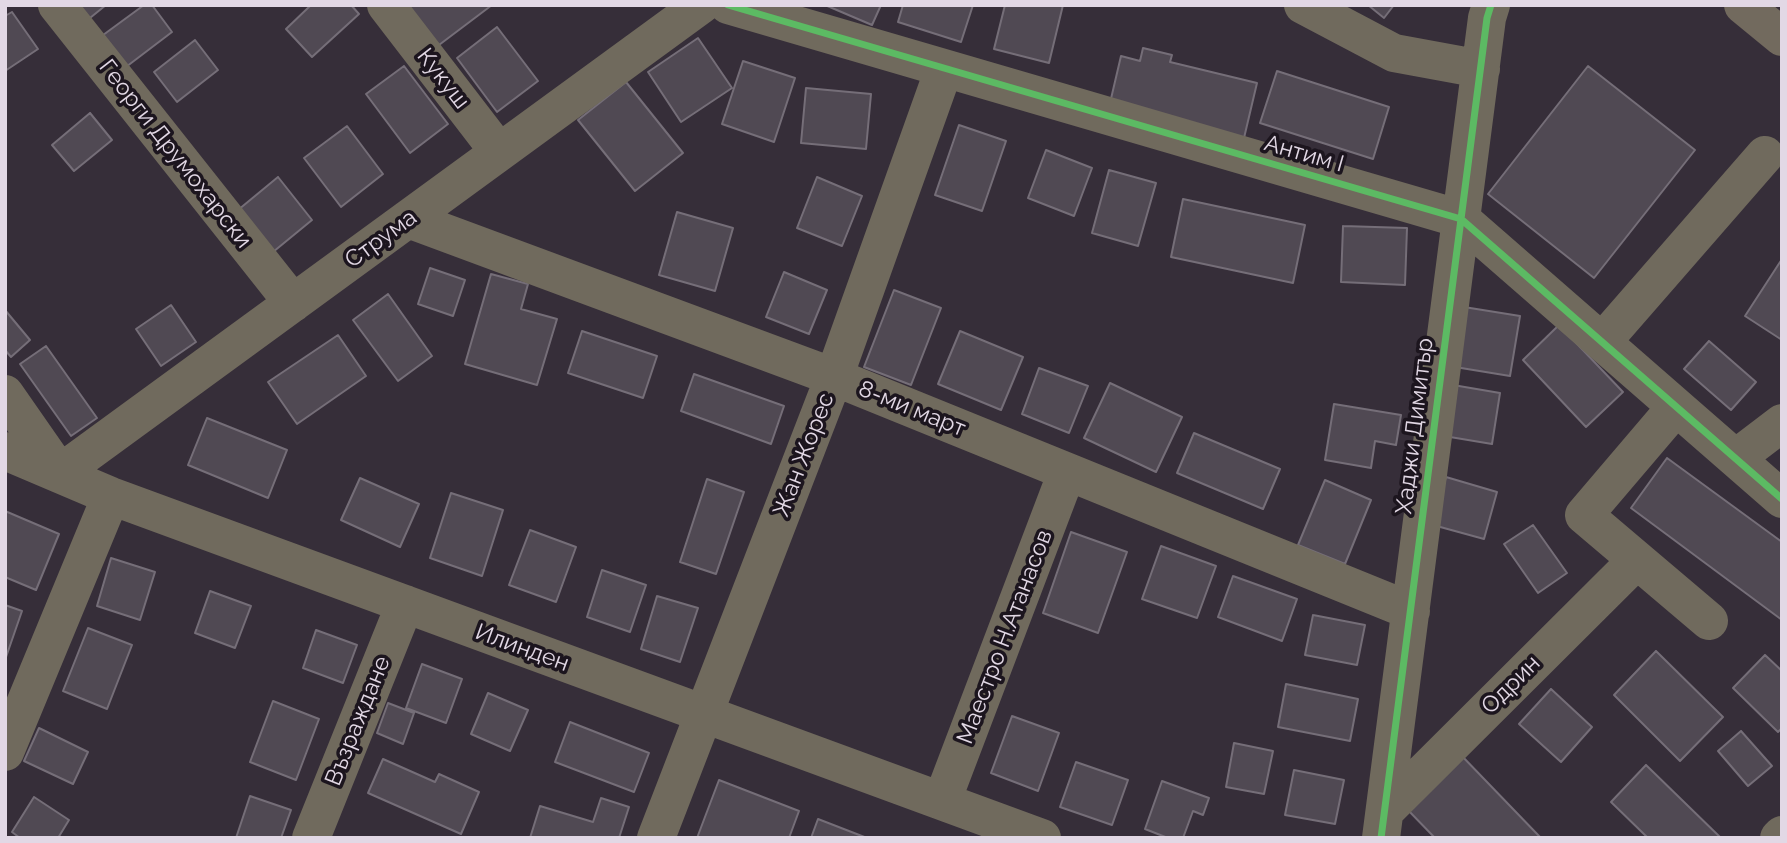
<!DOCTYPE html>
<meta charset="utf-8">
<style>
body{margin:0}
#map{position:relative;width:1787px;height:843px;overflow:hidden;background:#362e39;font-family:Raleway,sans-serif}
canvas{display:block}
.frame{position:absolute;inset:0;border:7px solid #e2d8e5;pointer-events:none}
</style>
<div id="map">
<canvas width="1787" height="843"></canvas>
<div class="frame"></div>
</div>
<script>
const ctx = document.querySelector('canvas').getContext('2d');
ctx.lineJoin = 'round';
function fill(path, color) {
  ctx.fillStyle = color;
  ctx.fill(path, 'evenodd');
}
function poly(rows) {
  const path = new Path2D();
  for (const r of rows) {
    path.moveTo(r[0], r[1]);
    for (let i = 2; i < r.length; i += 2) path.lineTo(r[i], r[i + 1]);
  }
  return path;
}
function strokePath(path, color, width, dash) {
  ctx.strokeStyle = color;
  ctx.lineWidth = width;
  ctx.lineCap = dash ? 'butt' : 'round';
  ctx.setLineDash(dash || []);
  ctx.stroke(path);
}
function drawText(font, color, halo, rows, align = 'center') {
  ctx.font = font + ' Raleway,sans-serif';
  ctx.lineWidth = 7;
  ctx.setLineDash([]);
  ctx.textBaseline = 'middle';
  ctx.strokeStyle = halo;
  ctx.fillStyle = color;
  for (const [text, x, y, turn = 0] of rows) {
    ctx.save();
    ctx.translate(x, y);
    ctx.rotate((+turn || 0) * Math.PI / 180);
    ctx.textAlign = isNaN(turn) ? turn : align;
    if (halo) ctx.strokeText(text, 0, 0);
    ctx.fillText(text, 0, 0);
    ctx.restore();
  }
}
const building = poly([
 [72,5,106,5,85,22,72,5],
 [144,5,152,5,172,32,122,70,99,38,144,5],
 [311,5,351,5,359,14,312,57,286,29,311,5],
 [403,5,492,5,435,48,403,5],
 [825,5,881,5,872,25,825,5],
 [903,5,973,5,961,42,898,22,903,5],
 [1005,5,1063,5,1049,63,994,49,1005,5],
 [1368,5,1394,5,1384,18,1368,5],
 [12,12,38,49,5,71,5,16,12,12],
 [497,27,538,81,497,112,457,58,497,27],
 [698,38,732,88,681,122,648,72,698,38],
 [195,40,218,70,177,102,154,72,195,40],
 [1143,48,1172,55,1170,62,1257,83,1244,138,1110,103,1121,56,1140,61,1143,48],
 [743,61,795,78,774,142,722,124,743,61],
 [404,66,448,124,410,153,366,94,404,66],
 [1588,66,1695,150,1594,278,1488,194,1588,66],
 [1277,71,1389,107,1373,159,1260,123,1277,71],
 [626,82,683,153,635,191,578,120,626,82],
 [806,88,871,94,866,149,801,143,806,88],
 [90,113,112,140,74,171,52,145,90,113],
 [959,125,1006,141,982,211,935,195,959,125],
 [347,126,383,174,341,207,304,158,347,126],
 [1046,150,1092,168,1074,216,1028,198,1046,150],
 [1109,170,1156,183,1138,246,1092,233,1109,170],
 [278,177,312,220,273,252,238,210,278,177],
 [817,177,862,196,842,246,797,228,817,177],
 [1183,199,1305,225,1293,283,1171,257,1183,199],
 [677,212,733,228,715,291,659,275,677,212],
 [1343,226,1407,228,1405,285,1341,282,1343,226],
 [1782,259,1782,340,1745,316,1782,259],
 [430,268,465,280,453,316,418,304,430,268],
 [784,272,827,290,809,334,766,317,784,272],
 [491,274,528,284,521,309,557,319,537,385,465,364,491,274],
 [894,290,941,308,911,385,864,367,894,290],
 [388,294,432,356,398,381,353,320,388,294],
 [171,305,196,342,161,366,136,329,171,305],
 [1464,307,1520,316,1510,376,1455,367,1464,307],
 [5,310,30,340,11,357,5,350,5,310],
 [1559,325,1623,392,1586,427,1523,360,1559,325],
 [582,331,657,356,643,398,568,373,582,331],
 [960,331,1023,357,1001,410,938,384,960,331],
 [338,335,366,376,297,424,268,382,338,335],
 [1709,341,1756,382,1731,410,1684,369,1709,341],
 [46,346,97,418,71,436,20,364,46,346],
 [1039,368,1088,386,1069,433,1022,414,1039,368],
 [694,374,784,406,771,444,681,411,694,374],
 [1110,383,1182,417,1156,472,1084,438,1110,383],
 [1453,385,1500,393,1492,444,1444,436,1453,385],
 [1334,404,1401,415,1396,445,1375,441,1371,468,1325,460,1334,404],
 [207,418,287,450,268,498,188,465,207,418],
 [1194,433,1280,469,1263,509,1177,473,1194,433],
 [1667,458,1782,542,1782,620,1631,508,1667,458],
 [1446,477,1497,492,1484,539,1433,525,1446,477],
 [360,478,419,504,400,547,341,520,360,478],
 [707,479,744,492,716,574,680,562,707,479],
 [1325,480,1371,500,1345,564,1298,545,1325,480],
 [451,493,503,510,482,576,430,558,451,493],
 [5,511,59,534,36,590,5,577,5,511],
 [1533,525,1567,573,1538,593,1504,544,1533,525],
 [530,530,576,547,556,602,509,585,530,530],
 [1071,532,1127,552,1098,633,1043,613,1071,532],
 [1161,546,1216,566,1197,618,1142,599,1161,546],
 [111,558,155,572,140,620,97,606,111,558],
 [602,570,646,585,630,632,587,617,602,570],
 [1233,576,1297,599,1282,641,1218,617,1233,576],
 [210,591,251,606,235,648,195,633,210,591],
 [657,596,698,608,680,662,641,649,657,596],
 [5,605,22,611,5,660,5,605],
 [1313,615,1365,625,1357,665,1305,655,1313,615],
 [88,628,132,645,107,709,63,691,88,628],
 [316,630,357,645,343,683,303,668,316,630],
 [1656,651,1723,717,1680,761,1614,695,1656,651],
 [1765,655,1782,671,1782,728,1778,732,1733,688,1765,655],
 [422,664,462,679,446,723,406,708,422,664],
 [1286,684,1358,699,1350,741,1278,727,1286,684],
 [1551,689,1592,727,1561,762,1519,724,1551,689],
 [488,693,528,710,510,751,471,734,488,693],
 [273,701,319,719,296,780,250,762,273,701],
 [388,703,414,713,403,744,377,733,388,703],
 [1012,716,1059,733,1038,791,991,773,1012,716],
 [570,722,649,753,634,792,555,762,570,722],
 [39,728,88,752,73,784,24,761,39,728],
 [1741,731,1772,766,1748,786,1718,751,1741,731],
 [1234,743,1273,751,1264,794,1226,787,1234,743],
 [1460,754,1540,837,1435,838,1405,807,1460,754],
 [383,759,435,782,439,774,479,792,461,834,368,793,383,759],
 [1076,762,1128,780,1112,825,1060,807,1076,762],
 [1646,765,1721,838,1648,838,1611,802,1646,765],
 [1294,770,1344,780,1335,824,1285,815,1294,770],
 [719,780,799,811,789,838,697,838,719,780],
 [1162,781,1209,798,1203,815,1193,811,1183,838,1168,838,1145,829,1162,781],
 [250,796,291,810,281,838,236,838,250,796],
 [34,797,69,820,58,838,20,838,12,832,34,797],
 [601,798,629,807,619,838,530,838,540,806,593,822,601,798],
 [818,819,867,838,811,838,818,819]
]);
fill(building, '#504953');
strokePath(building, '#756e78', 2);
strokePath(poly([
 [57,5,293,303],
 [386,5,499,152],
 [728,5,1461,219,1782,499],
 [1303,5,1394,53,1481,69],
 [408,219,834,377,1411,611],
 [1602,342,1765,155],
 [5,394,60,473,701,5],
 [1676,407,1584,515,1709,621],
 [5,451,111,496,1042,838],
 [1736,458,1782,423],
 [5,752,111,496],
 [942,801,1067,472],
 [1385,811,1637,560],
 [311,838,405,604],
 [656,838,834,377,944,69],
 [1381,838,1487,18,1491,5],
 [1779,838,1782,835]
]), '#706a5d', 38);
strokePath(poly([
 [1743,5,1782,37]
]), '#726a5e', 38);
strokePath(poly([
 [728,5,1461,219,1782,499],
 [1381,838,1487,18,1491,5]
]), '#5cba63', 7);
drawText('23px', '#e2d8e5', '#1c151e', [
 ["Кукуш",443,79,52],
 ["Георги Друмохарски",175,154,52],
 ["Антим I",1304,154,16],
 ["Струма",381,239,-36],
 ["8-ми март",912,409,22],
 ["Хаджи Димитър",1415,426,-83],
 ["Жан Жорес",804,455,-69],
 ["Маестро Н.Атанасов",1005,637,-69],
 ["Илинден",522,648,20],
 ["Одрин",1511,685,-45],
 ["Възраждане",358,721,-68]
]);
</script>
